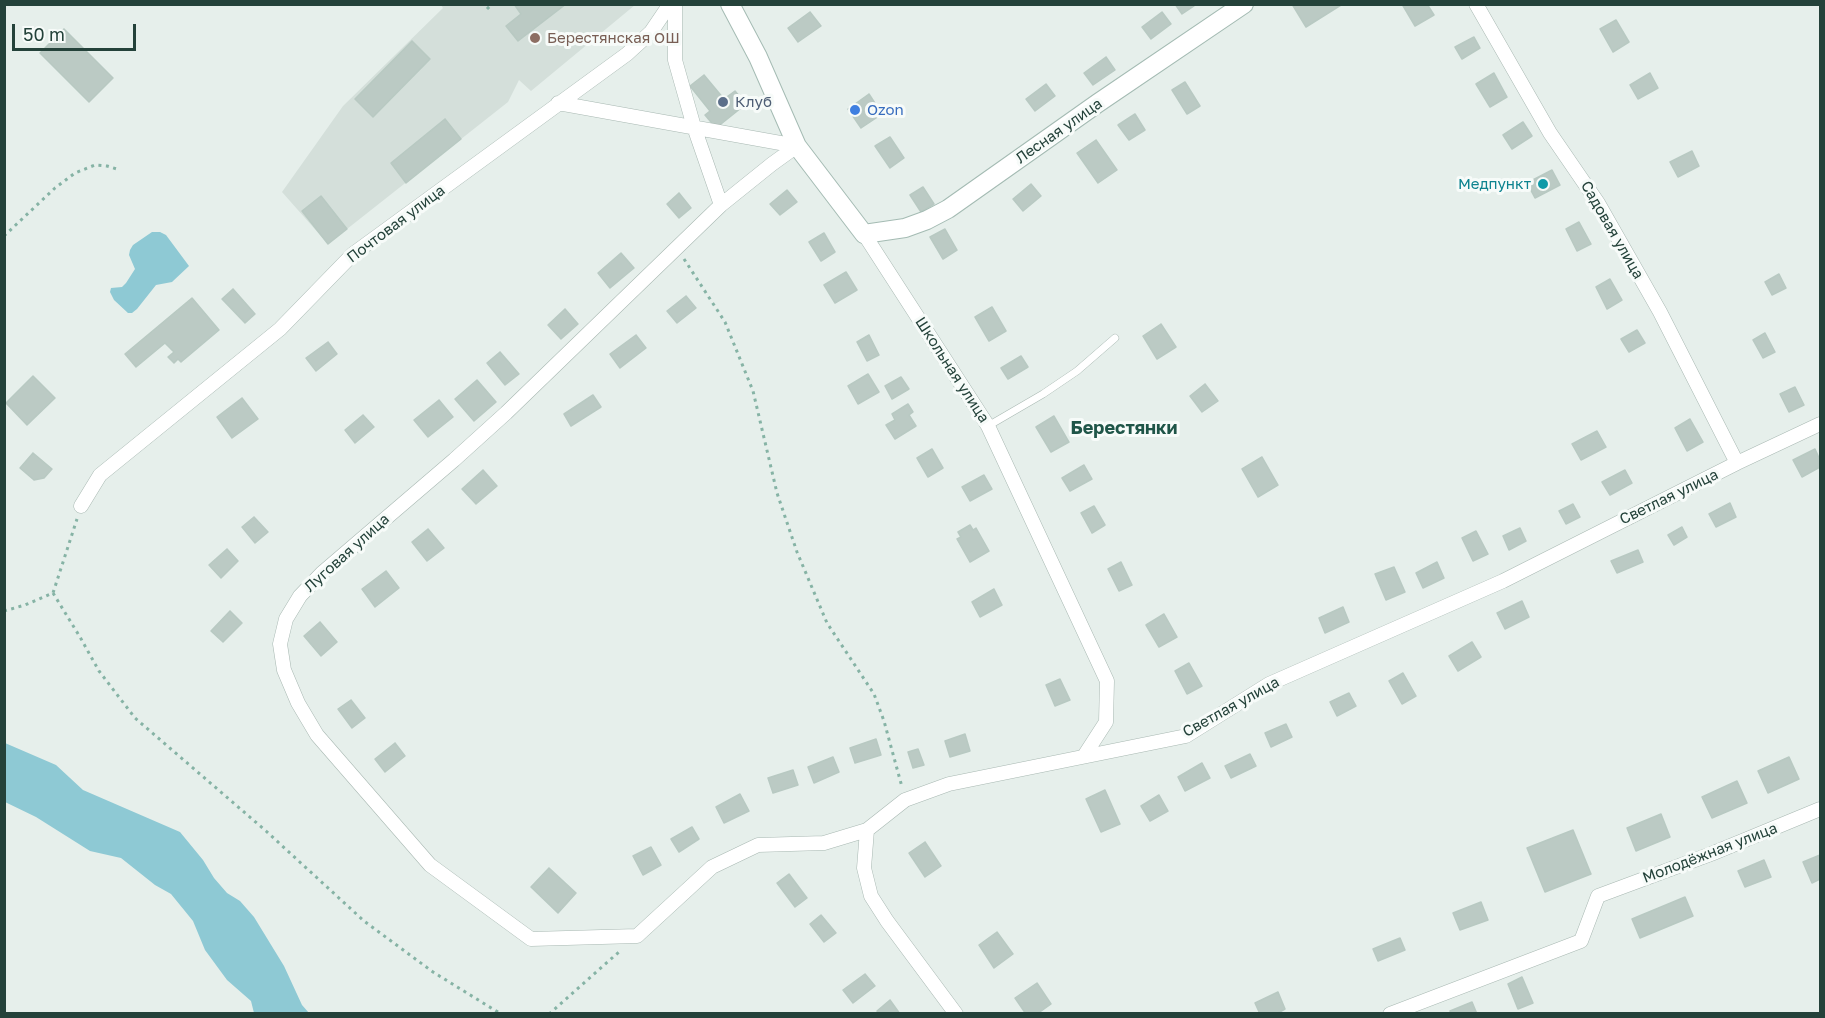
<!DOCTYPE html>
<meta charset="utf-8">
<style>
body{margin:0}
#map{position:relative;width:1825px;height:1018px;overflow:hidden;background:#e6efeb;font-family:"Golos Text",sans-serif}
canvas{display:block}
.frame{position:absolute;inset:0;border:6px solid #24423a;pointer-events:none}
.scale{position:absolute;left:12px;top:24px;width:124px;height:27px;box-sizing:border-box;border:3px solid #24423a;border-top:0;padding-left:8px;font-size:18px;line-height:21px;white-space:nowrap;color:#24423a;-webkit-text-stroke:4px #f7fbf9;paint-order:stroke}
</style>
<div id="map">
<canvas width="1825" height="1018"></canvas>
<div class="frame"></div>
<div class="scale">50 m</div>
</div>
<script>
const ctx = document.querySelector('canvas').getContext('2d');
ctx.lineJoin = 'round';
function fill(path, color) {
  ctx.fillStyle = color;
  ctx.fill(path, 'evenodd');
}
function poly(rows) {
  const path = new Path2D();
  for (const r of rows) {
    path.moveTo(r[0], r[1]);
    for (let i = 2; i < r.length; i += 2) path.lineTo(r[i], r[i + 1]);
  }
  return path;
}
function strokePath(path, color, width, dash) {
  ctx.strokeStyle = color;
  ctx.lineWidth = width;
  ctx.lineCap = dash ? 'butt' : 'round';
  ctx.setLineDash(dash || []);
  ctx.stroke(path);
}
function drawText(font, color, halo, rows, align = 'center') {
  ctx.font = font + ' "Golos Text",sans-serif';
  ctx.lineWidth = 6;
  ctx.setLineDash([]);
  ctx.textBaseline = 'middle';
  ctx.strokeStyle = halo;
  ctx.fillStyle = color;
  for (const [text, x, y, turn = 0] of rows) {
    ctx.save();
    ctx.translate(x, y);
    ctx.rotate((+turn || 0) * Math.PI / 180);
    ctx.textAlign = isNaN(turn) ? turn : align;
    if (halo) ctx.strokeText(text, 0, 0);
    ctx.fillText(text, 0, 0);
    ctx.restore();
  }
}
fill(poly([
 [441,5,635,5,531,91,519,80,508,102,328,244,282,192,343,106,443,8]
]), '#d4dfda');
fill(poly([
 [152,232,160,232,166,235,189,266,172,282,156,285,137,309,132,313,128,313,114,300,110,292,111,288,122,287,126,283,135,269,129,255,130,250,133,245],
 [5,743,56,765,83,790,180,832,203,860,214,878,227,893,240,901,254,917,284,966,302,1005,309,1013,254,1013,251,1001,227,980,205,950,193,921,171,894,155,885,121,858,90,851,36,817,5,802]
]), '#8ec9d4');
const building = poly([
 [514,4,566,4,518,41,506,26,521,14,514,4],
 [1175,4,1193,4,1194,6,1182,14,1175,4],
 [1292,4,1340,4,1341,5,1306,27,1292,4],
 [1402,4,1427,4,1434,15,1415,26,1402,4],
 [810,12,821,26,798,42,788,28,810,12],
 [1162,12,1171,24,1151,39,1142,27,1162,12],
 [1616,20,1629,42,1613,52,1600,29,1616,20],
 [64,29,113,78,89,102,40,53,64,29],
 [1474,37,1480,48,1462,59,1455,47,1474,37],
 [412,41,430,59,373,117,355,99,412,41],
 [1106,57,1115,70,1093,85,1084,73,1106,57],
 [1494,73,1507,97,1490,107,1476,84,1494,73],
 [1650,73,1658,88,1638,99,1630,85,1650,73],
 [704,75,724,99,735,91,746,104,716,128,705,115,710,111,690,86,704,75],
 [1185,82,1200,106,1187,114,1172,90,1185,82],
 [1046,84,1055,96,1035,111,1026,99,1046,84],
 [869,94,882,114,861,128,848,109,869,94],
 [1135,114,1145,130,1129,140,1118,125,1135,114],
 [445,119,461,139,406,183,391,163,445,119],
 [1523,122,1532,136,1512,149,1503,135,1523,122],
 [890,137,904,158,890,168,875,146,890,137],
 [1096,140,1117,170,1098,183,1077,153,1096,140],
 [1692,151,1699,166,1678,177,1670,162,1692,151],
 [1552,170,1560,185,1535,198,1527,183,1552,170],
 [1031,184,1041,196,1023,211,1013,199,1031,184],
 [923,187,934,204,921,212,910,195,923,187],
 [787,190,797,202,780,215,770,204,787,190],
 [679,193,691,208,679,218,667,204,679,193],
 [321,196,347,229,328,244,302,211,321,196],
 [1579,222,1591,244,1577,251,1566,229,1579,222],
 [945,229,957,250,943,259,930,237,945,229],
 [824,233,835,252,821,261,809,242,824,233],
 [621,253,634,268,610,288,598,273,621,253],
 [846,272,857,290,835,303,824,285,846,272],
 [1779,274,1786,288,1772,295,1765,282,1779,274],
 [1610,279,1622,300,1607,309,1596,287,1610,279],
 [233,289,255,314,245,323,222,299,233,289],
 [686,296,696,308,677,323,667,311,686,296],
 [192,298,219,330,181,362,178,359,174,363,168,357,174,352,165,343,136,367,125,354,192,298],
 [992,307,1006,331,989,341,975,317,992,307],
 [565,309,578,324,561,339,548,325,565,309],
 [1161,324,1176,347,1157,359,1143,336,1161,324],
 [1637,330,1645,343,1629,352,1621,339,1637,330],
 [1765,333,1775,352,1763,358,1753,340,1765,333],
 [636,335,646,348,620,368,610,354,636,335],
 [869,335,879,355,867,361,857,342,869,335],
 [328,342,337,354,316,371,306,358,328,342],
 [500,352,519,374,505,385,487,363,500,352],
 [1021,356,1028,367,1008,379,1001,368,1021,356],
 [868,374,879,392,858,404,848,386,868,374],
 [33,376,55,398,27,425,6,403,33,376],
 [901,377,909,389,892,399,885,386,901,377],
 [477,380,496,402,474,421,455,399,477,380],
 [1205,384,1218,401,1202,412,1190,396,1205,384],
 [1795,387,1804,405,1789,412,1780,394,1795,387],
 [593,395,601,407,571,426,564,414,593,395],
 [242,398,258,419,232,438,217,417,242,398],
 [439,400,453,417,428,437,414,420,439,400],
 [908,404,913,412,909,415,916,426,895,439,886,425,895,420,892,414,908,404],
 [363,415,374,427,355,443,345,430,363,415],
 [1054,416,1069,442,1051,452,1036,427,1054,416],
 [1690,419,1703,442,1687,451,1675,428,1690,419],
 [1597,431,1606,447,1581,460,1572,444,1597,431],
 [932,449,943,468,928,477,917,458,932,449],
 [1815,449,1820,460,1820,467,1802,477,1793,460,1815,449],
 [33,453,52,469,44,478,34,480,20,468,33,453],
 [1262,457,1278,485,1258,497,1242,469,1262,457],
 [1084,465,1092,479,1070,491,1062,478,1084,465],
 [483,470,497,486,476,504,462,489,483,470],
 [1625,470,1632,483,1610,495,1602,482,1625,470],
 [984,475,992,489,970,501,962,487,984,475],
 [1730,503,1736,517,1716,527,1709,514,1730,503],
 [1573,504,1580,517,1566,524,1559,511,1573,504],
 [1094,506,1105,525,1092,533,1081,513,1094,506],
 [254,517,268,532,255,543,242,527,254,517],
 [970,525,973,530,976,528,989,551,970,562,957,539,961,537,958,532,970,525],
 [1682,527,1687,537,1674,545,1668,535,1682,527],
 [1520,528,1526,541,1509,550,1503,536,1520,528],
 [428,529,444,548,427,561,412,542,428,529],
 [1476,531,1488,554,1473,561,1462,538,1476,531],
 [227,549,238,561,221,578,209,565,227,549],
 [1638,550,1643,562,1617,573,1611,561,1638,550],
 [1121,562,1132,585,1119,591,1108,569,1121,562],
 [1437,562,1444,578,1423,588,1416,573,1437,562],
 [1394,567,1405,592,1386,600,1375,574,1394,567],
 [386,571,399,588,375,607,362,589,386,571],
 [994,589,1002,605,980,617,972,602,994,589],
 [1522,601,1529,617,1505,629,1497,613,1522,601],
 [1343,607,1349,622,1325,633,1319,618,1343,607],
 [230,611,242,623,223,642,211,631,230,611],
 [1164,614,1177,637,1159,647,1146,625,1164,614],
 [320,622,337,642,321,656,304,636,320,622],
 [1472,642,1481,657,1458,671,1449,656,1472,642],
 [1189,663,1202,686,1187,694,1175,671,1189,663],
 [1403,673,1416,696,1402,704,1389,681,1403,673],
 [1060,679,1070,700,1055,706,1046,685,1060,679],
 [1349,693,1356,706,1337,716,1330,702,1349,693],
 [351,700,365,718,352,728,338,709,351,700],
 [1286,724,1292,737,1271,747,1265,733,1286,724],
 [965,734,970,751,950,757,945,741,965,734],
 [876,739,881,755,855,763,850,748,876,739],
 [395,743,405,756,385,772,375,759,395,743],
 [918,749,924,765,913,768,908,752,918,749],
 [1250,754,1256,766,1231,778,1225,766,1250,754],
 [833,757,839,772,814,783,808,767,833,757],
 [1789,757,1799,779,1768,793,1758,771,1789,757],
 [1202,763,1210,778,1185,791,1178,777,1202,763],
 [793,770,798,785,773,793,768,778,793,770],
 [1737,781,1747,803,1712,818,1702,797,1737,781],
 [1105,790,1120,824,1101,832,1086,799,1105,790],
 [740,794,749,811,724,823,716,807,740,794],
 [1159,795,1168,811,1150,821,1141,806,1159,795],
 [1661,814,1670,837,1636,851,1627,828,1661,814],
 [692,827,699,839,679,852,671,839,692,827],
 [1573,830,1591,874,1545,892,1527,848,1573,830],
 [925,842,941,866,925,877,909,853,925,842],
 [651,847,661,865,643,875,633,856,651,847],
 [1820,855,1820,879,1812,883,1803,862,1820,855],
 [1764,860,1771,877,1745,887,1738,871,1764,860],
 [549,868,576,893,558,913,531,887,549,868],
 [789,874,807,898,795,907,777,883,789,874],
 [1685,897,1693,916,1640,938,1632,919,1685,897],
 [1481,902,1488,920,1460,930,1453,913,1481,902],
 [821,915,836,933,824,942,810,924,821,915],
 [997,932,1013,954,994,968,979,945,997,932],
 [1400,938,1405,950,1378,961,1373,949,1400,938],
 [865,974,875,986,853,1003,843,990,865,974],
 [1522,977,1533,1003,1518,1009,1508,984,1522,977],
 [1037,983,1051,1004,1037,1014,1026,1014,1015,998,1037,983],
 [1278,992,1285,1009,1276,1014,1260,1014,1255,1003,1278,992],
 [890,1000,900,1014,879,1014,877,1011,890,1000],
 [1472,1002,1477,1014,1451,1014,1450,1011,1472,1002]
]);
fill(building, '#bbcac4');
strokePath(building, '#b8c9c2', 1.5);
const lane = poly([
 [988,426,1043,394,1077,371,1115,338]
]);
const street = poly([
 [675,4,675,60,694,127,721,205],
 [1476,4,1550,133,1598,203,1660,312,1737,463],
 [558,103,797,146],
 [797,146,772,164,721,205,506,413,454,460,322,573,300,596,286,619,280,644,284,670,298,703,317,735,430,865,531,939,637,936,712,867,758,845,824,843,867,830,905,800,949,784,1186,736,1269,684,1503,581,1737,463,1820,424],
 [864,234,988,426,1107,681,1106,722,1084,756],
 [81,506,100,475,280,329,353,254,627,54,651,32,670,4],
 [867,830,864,868,871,896,887,921,956,1014],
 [1390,1014,1581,941,1598,896,1711,854,1820,809]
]);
const secondary = poly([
 [730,4,758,57,797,146,864,234,905,228,927,220,948,209,1098,103,1244,4]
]);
strokePath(lane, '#a8b8b2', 8);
strokePath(street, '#a8b8b2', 15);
strokePath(secondary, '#a4bbb3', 20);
strokePath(poly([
 [487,9,492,4],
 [4,236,55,188,75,173,95,165,107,166,120,170],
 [684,259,725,322,753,391,777,493,797,552,827,623,874,694,884,721,902,787],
 [53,593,80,637,99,671,135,718,266,831,364,921,433,972,501,1014],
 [4,611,25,605,53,593,77,519],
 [549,1014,620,951]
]), '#86b3a5', 3, [3, 4.5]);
strokePath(lane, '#fff', 7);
strokePath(street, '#fff', 14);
strokePath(secondary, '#fff', 18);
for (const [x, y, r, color] of [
 [535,38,6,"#8d6e63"],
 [723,102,6,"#5c6f8a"],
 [855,110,6,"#3f7fe0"],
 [1543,184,6,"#0f9aa8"]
]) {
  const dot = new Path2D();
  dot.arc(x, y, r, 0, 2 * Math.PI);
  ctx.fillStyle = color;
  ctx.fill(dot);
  strokePath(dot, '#f7fbf9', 2);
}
drawText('15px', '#785e54', '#f7fbf9', [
 ["Берестянская ОШ",547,38]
], 'left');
drawText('15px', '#4e5e75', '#f7fbf9', [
 ["Клуб",735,102]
], 'left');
drawText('15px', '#366cbe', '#f7fbf9', [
 ["Ozon",867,110]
], 'left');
drawText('15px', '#24423a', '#f7fbf9', [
 ["Лесная улица",1059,131,-35],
 ["Почтовая улица",396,224,-37],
 ["Садовая улица",1612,230,60],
 ["Школьная улица",952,370,57],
 ["Светлая улица",1669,497,-26],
 ["Луговая улица",347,553,-42],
 ["Светлая улица",1231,707,-29],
 ["Молодёжная улица",1710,853,-21]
]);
drawText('15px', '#0d838f', '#f7fbf9', [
 ["Медпункт",1531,184]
], 'right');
drawText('bold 18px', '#1f5548', '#f7fbf9', [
 ["Берестянки",1124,428]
]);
</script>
